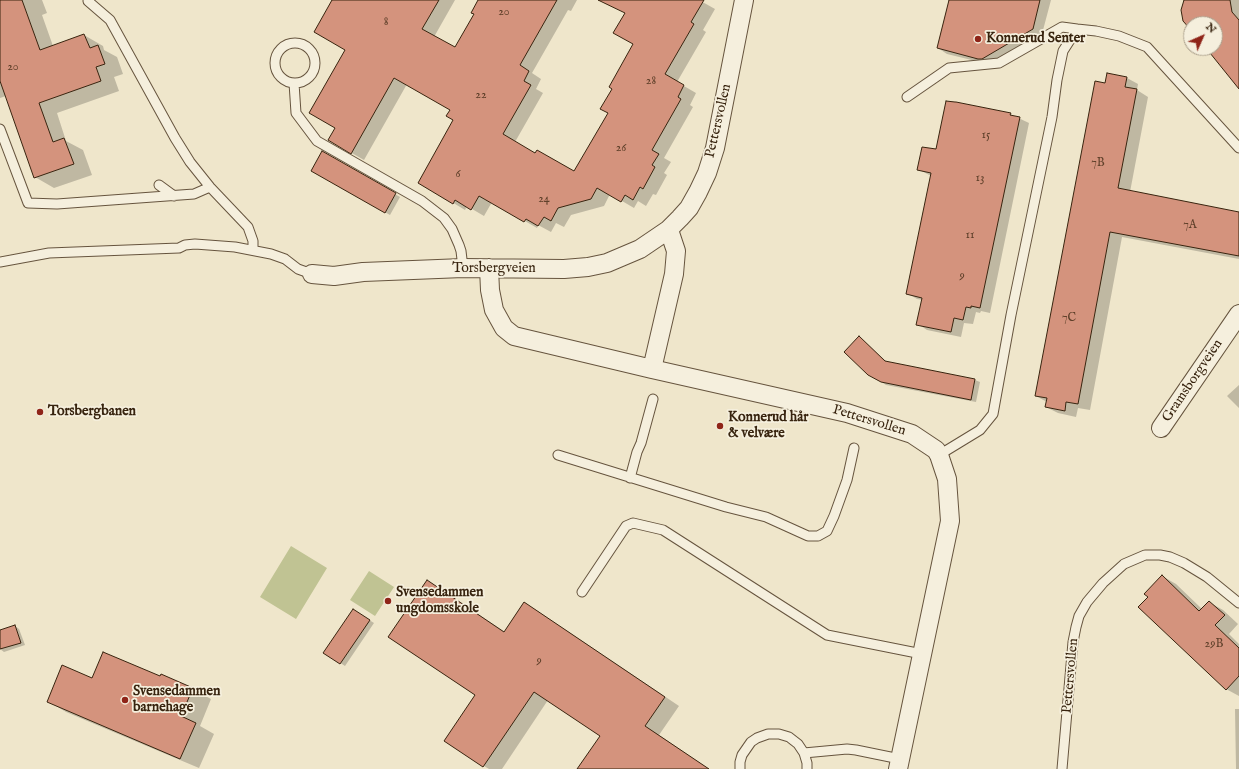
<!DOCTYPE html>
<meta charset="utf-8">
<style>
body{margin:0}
#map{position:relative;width:1239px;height:769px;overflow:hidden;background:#efe6cb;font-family:"IM FELL English",serif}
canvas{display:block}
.north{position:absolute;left:1183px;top:16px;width:40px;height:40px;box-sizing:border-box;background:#f5efdd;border:1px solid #a99e8b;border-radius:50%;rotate:45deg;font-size:11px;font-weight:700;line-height:16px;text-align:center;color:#38240f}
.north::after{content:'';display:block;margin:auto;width:14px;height:18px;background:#8f2418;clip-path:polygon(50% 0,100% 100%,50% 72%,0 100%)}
</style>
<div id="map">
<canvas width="1239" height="769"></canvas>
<div class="north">N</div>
</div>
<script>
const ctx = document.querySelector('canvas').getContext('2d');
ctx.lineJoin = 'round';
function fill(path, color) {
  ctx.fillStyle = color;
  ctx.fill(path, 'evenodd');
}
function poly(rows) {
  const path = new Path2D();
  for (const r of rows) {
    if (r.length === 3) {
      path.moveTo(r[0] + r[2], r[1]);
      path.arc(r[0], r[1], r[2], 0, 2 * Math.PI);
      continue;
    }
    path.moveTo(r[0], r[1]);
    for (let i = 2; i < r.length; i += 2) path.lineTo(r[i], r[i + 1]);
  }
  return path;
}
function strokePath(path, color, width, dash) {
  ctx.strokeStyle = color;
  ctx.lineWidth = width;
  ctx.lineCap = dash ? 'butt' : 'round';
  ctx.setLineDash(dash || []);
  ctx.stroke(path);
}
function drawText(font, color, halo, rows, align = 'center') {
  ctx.font = font + ' "IM FELL English",serif';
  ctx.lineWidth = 3.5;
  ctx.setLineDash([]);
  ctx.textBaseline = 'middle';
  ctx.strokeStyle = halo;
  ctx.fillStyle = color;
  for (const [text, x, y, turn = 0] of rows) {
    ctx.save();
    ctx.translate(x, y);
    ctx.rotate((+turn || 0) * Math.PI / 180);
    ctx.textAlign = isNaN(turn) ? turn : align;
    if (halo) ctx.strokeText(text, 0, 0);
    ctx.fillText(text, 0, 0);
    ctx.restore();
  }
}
fill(poly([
 [291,546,327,568,296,619,260,597],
 [369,571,394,587,375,616,350,600]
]), '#c0c393');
fill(poly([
 [0,0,42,0,47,13,42,15,53,46,84,35,103,46,104,50,117,57,123,74,114,77,119,91,57,113,66,141,83,150,92,175,54,188,35,177,6,96,0,98],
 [334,0,455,0,434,37,455,49,475,14,479,0,577,0,571,11,568,10,532,73,541,79,536,89,543,93,515,142,535,154,575,172,609,112,613,88,634,44,626,13,629,0,699,0,715,9,703,30,706,32,677,82,696,93,690,105,693,107,664,158,671,162,664,173,667,175,656,195,653,194,646,206,638,201,634,208,610,194,604,206,571,215,564,227,556,223,551,232,538,225,537,228,492,202,484,216,467,206,465,210,419,182,454,120,451,109,407,84,364,160,329,140,336,127,347,50],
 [950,0,1051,0,1042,34,988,64,947,54,938,48],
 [1185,0,1239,0,1239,87,1207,48,1215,48,1215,24,1191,24,1191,29],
 [1108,74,1127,78,1138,84,1137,90,1148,97,1130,192,1239,213,1239,259,1122,237,1090,410,1078,408,1076,417,1058,413,1046,407,1047,402,1036,396],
 [1010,114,1029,123,990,313,981,311,980,313,976,312,973,324,964,323,961,337,927,330,918,324,923,300,917,299,907,293,931,176,918,169,936,151],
 [322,152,400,197,390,215,312,171],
 [859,337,863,340,887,362,975,380,980,382,976,402,886,385,869,374],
 [1239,385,1239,408,1227,396],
 [1162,576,1176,584,1202,609,1209,602,1223,610,1238,624,1229,634,1239,644,1239,696,1226,689,1149,597],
 [427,581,441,589,505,632,525,604,539,612,679,706,659,735,709,769,586,769,601,736,548,700,502,769,489,769,484,766,445,740,476,695],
 [358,613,374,623,345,666,325,653],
 [15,626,19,629,25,645,4,652,0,649,0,631],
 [161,678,192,689,211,699,200,726,214,734,199,768,66,712,48,701,92,679],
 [1235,709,1239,709,1239,769,1236,769]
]), '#0003');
const building = poly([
 [0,0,22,0,40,50,84,34,90,48,98,45,105,64,96,67,101,81,39,103,53,142,64,138,74,164,34,178,0,81,0,0],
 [332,0,439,0,422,29,455,47,474,14,471,13,478,0,557,0,520,65,529,71,524,81,531,85,503,134,535,153,537,150,574,171,608,113,600,109,612,89,609,87,633,44,613,33,625,13,598,0,704,0,691,22,694,24,665,74,684,85,678,97,681,99,652,150,659,154,652,165,655,167,643,189,640,187,633,200,625,195,621,202,597,188,591,199,558,208,551,221,544,217,538,226,526,219,524,222,479,196,471,210,455,200,453,204,418,183,453,120,446,116,450,110,394,78,351,154,328,140,335,128,309,113,345,50,314,32,332,0],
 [949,0,1040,0,1033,29,982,59,978,59,937,48,949,0],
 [1184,0,1230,0,1232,12,1239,20,1239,89,1206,48,1215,48,1215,24,1191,24,1191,30,1183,21,1181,10,1184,0],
 [1107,73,1127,77,1125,87,1137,89,1118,188,1239,212,1239,256,1110,232,1078,404,1066,402,1065,411,1045,407,1047,398,1035,396,1095,81,1105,83,1107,73],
 [946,101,955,102,956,102,1011,113,1010,115,1020,117,980,308,971,306,971,308,966,307,963,320,954,318,951,332,916,325,922,298,906,294,931,173,917,170,922,147,936,149,946,101],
 [322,151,396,193,385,213,311,171,322,151],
 [859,336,885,361,975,379,971,400,881,382,868,375,844,352,859,336],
 [1162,575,1199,611,1209,601,1225,615,1215,625,1239,648,1239,676,1226,690,1138,607,1148,597,1144,594,1162,575],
 [427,580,504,632,524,602,665,697,645,726,709,769,577,769,600,736,534,692,483,767,444,741,475,695,388,637,427,580],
 [353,609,370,620,340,664,323,653,353,609],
 [15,625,21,643,0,649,0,630,15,625],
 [103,652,160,676,161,674,193,688,181,716,196,723,180,759,47,702,62,665,92,678,103,652]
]);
fill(building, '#d4937d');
strokePath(building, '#38240f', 1);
const lane = poly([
 [88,1,110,20,175,138,190,162,210,187,248,227,253,241,253,249],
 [295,63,20],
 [294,83,296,113,317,141,422,201,444,218,452,229,459,245,461,251,463,268],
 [907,97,949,68,999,63,1062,27,1077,29],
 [0,129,28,203,57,204,194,194,210,187],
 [159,185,174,196],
 [0,262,49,253,179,248,185,245,195,244,235,247,271,254,285,259,298,269,312,274],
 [558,455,726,507,766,517,808,536,818,536,827,531,834,516,847,480,854,448],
 [939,455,980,430,993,414,1011,315,1052,117,1057,80,1063,51,1077,29,1096,31,1119,36,1147,47,1239,148],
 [630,478,637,452,641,443,653,399],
 [582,592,626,526,633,523,663,530,827,635,922,654],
 [804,753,847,749,856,750,900,759],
 [740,769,740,762,742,755,751,742,757,738,768,734,779,734,789,737,798,744,804,753,807,763,807,769],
 [1062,769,1073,642,1076,627,1079,616,1087,602,1103,583,1124,564,1145,555,1160,555,1170,557,1184,563,1207,577,1239,603]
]);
const street = poly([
 [669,230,676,251,674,274,652,369,847,413,912,434,936,450,939,455,947,479,950,521,898,769],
 [489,268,490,290,494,310,504,328,514,336,652,369],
 [312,274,334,276,363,272,463,268,564,269,588,267,607,263,640,249,668,230,680,218,689,208,698,192,707,173,715,148,744,0],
 [1161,428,1239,314]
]);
strokePath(lane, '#66543e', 11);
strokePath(street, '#66543e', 20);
strokePath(lane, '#f5efdd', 9);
strokePath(street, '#f5efdd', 18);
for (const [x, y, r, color] of [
 [978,39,4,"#8f2418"],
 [40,412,4,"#8f2418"],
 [720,426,4,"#8f2418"],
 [388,601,4,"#8f2418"],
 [125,700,4,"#8f2418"]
]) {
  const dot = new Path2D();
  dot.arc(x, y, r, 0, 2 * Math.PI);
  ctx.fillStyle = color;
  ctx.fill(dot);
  strokePath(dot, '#f5efdd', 1.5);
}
drawText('12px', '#5f402a', null, [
 ["20",504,13],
 ["8",386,23],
 ["20",13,68],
 ["28",651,82],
 ["22",481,96],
 ["15",986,136],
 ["26",621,149],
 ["7B",1098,164],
 ["6",458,175],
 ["13",980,179],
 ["24",544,200],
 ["7A",1190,226],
 ["11",970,236],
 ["9",962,277],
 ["7C",1069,319],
 ["29B",1214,645],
 ["9",539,662]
]);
drawText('bold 14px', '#38240f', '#f5efdd', [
 ["Konnerud Senter",986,39],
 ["Torsbergbanen",48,412],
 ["Konnerud hår",728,418],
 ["& velvære",728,434],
 ["Svensedammen",396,593],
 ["ungdomsskole",396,609],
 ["Svensedammen",133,692],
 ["barnehage",133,708]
], 'left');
drawText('14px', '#38240f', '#f5efdd', [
 ["Pettersvollen",719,121,-77],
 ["Torsbergveien",494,269],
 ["Gramsborgveien",1193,381,-56],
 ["Pettersvollen",869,421,17],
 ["Pettersvollen",1071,676,-85]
]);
</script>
